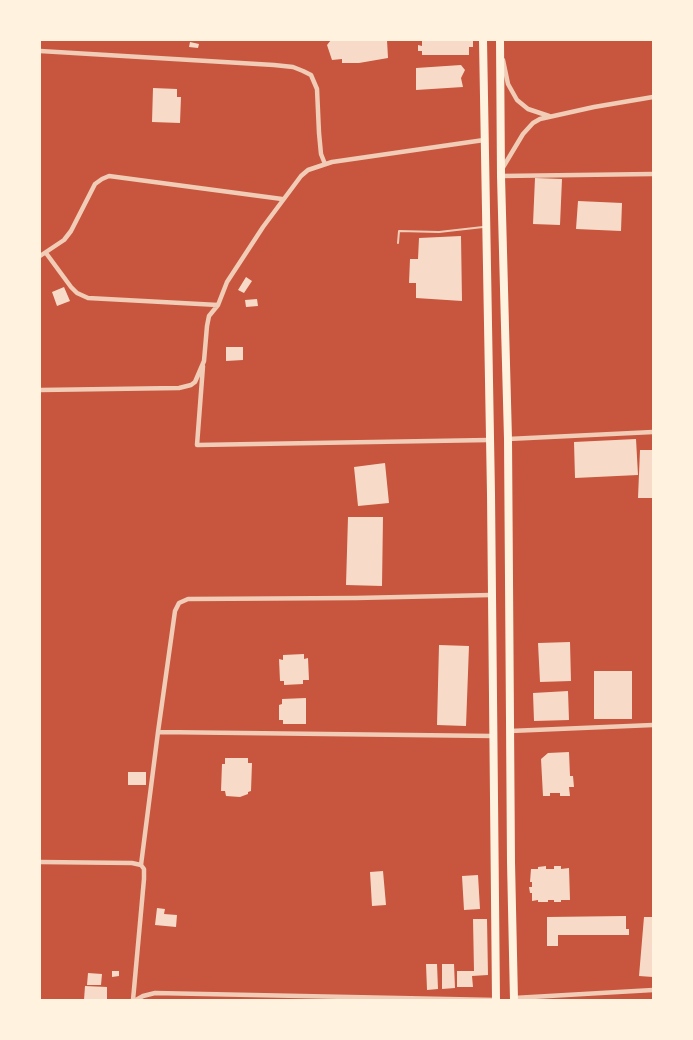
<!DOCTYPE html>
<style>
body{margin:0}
#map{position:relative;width:693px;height:1040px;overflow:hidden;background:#c8553d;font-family:Inter,sans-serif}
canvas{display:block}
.frame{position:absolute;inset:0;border:41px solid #fff3e0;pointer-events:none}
</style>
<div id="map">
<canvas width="693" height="1040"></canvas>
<div class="frame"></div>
</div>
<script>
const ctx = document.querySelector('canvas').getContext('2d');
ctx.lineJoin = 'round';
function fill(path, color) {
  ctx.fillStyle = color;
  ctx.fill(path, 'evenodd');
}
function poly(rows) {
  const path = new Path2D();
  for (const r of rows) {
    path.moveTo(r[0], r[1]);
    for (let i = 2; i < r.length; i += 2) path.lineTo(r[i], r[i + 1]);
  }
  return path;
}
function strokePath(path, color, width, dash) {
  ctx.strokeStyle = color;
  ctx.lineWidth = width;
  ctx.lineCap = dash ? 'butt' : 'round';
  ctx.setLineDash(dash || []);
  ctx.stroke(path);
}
fill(poly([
 [331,40,387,40,388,58,359,63,342,63,342,59,332,60,327,45],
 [422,40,473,40,473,47,469,47,469,55,422,55,422,51,418,51,418,45,422,46],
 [190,42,199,44,198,48,189,47],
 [461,65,465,70,461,78,463,87,416,90,416,68],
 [153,88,177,89,177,97,181,97,180,123,152,122],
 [535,178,562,179,560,225,533,224],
 [578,201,622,203,621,231,576,229],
 [461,236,462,301,416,298,416,283,409,283,410,259,418,259,419,238],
 [246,277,252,281,244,293,238,290],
 [64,287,70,301,57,306,52,292],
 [257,299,258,306,246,307,245,300],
 [226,347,243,347,243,360,226,361],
 [636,439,638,475,575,478,574,442],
 [640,450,653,450,653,498,638,498],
 [385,463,389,503,358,506,354,467],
 [348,517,383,517,382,586,346,585],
 [570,642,571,681,540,682,538,643],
 [439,645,469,646,466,726,437,725],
 [304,654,304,659,308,658,309,680,303,680,303,684,284,685,284,681,280,681,279,659,283,660,283,655],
 [594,671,632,671,632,719,594,719],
 [568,691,569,720,534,721,533,693],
 [306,698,306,724,283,724,283,720,279,720,279,705,282,704,282,699],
 [569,752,570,776,573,776,574,787,569,787,570,796,560,796,560,793,550,793,550,796,543,796,541,759,548,753],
 [225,758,248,758,248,763,252,763,251,791,248,792,248,794,240,797,226,796,225,791,221,791,222,764,225,764],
 [128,772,146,772,146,785,128,785],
 [546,866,546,869,554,869,554,866,561,866,561,869,569,868,570,900,561,900,561,902,554,902,554,900,548,900,548,902,538,902,538,900,532,901,532,893,530,893,529,887,532,887,532,882,530,882,531,869,538,869,538,867],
 [383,871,386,905,372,906,370,872],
 [478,875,480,909,464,910,462,876],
 [157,908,165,909,164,914,177,915,176,927,155,925],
 [626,916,626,929,629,929,629,935,558,935,558,946,547,946,547,917],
 [644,917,653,917,653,977,639,976],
 [473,919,487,919,488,975,472,976,473,987,457,987,457,971,474,971],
 [426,964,437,964,438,989,427,990],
 [442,964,454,964,455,988,442,989],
 [112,971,119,971,119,976,112,977],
 [88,973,102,974,101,985,87,985],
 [85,986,107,987,107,1000,84,1000]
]), '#f7dbc8');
strokePath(poly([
 [398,243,399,231,439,232,483,227]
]), '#f1ccb7', 2);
strokePath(poly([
 [40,51,274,65,293,67,303,71,311,75,317,89,319,133,321,154,325,164],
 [503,60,508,84,517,100,528,109,549,116],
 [502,169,523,134,533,123,540,119,594,107,653,97],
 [501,176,653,174],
 [46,253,71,287,77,293,88,298,218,305],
 [40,256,64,240,71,231,95,184,102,179,109,176,282,199],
 [203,366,197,445,489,440],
 [40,390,179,388,191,385,195,382,204,361,207,326,209,316,218,305,227,282,263,227,301,176,308,170,332,162,484,140],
 [508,439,653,432],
 [510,731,653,725],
 [158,732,493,736],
 [40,862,132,863,141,865,144,869,144,879,133,1000],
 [141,865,158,732,175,611,179,603,188,599,356,598,491,595],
 [514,998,653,990],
 [136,1000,143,996,155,993,496,1000]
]), '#f1ccb7', 4.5);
strokePath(poly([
 [483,40,491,494,496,1000],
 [500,40,501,176,508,439,511,862,514,1000]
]), '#fff3e0', 8);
</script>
